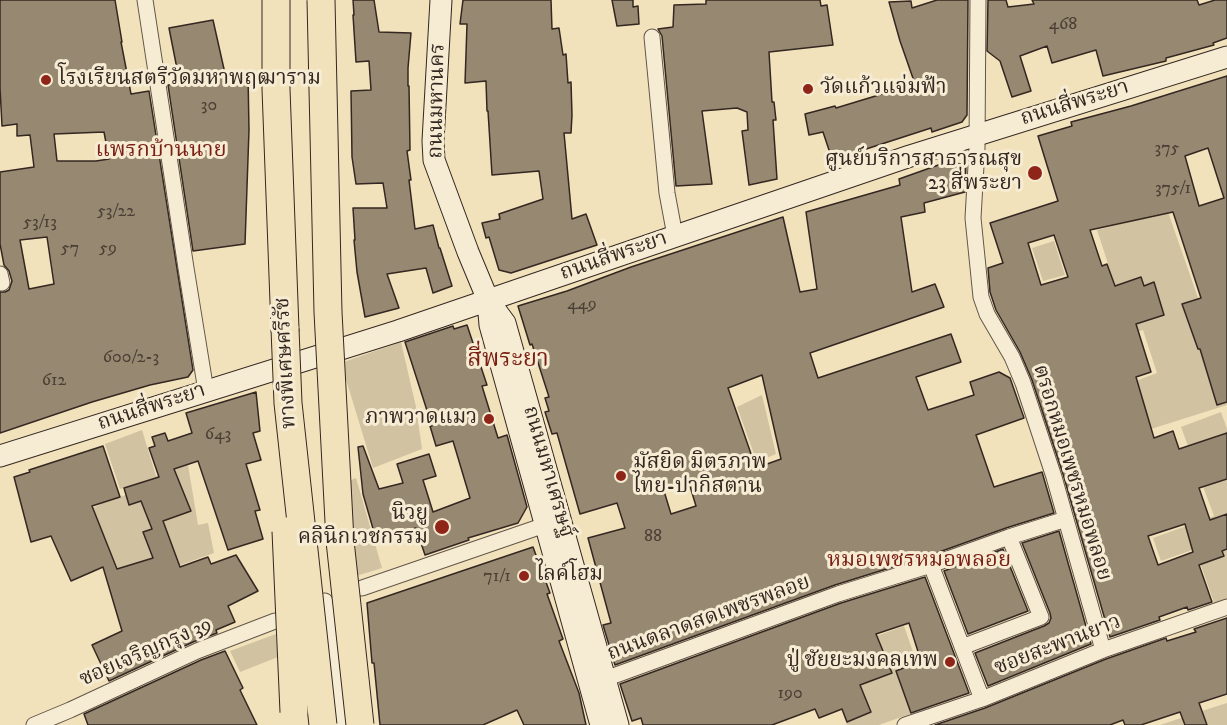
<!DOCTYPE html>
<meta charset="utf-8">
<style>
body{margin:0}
canvas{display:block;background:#f1e2bb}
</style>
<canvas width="1227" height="725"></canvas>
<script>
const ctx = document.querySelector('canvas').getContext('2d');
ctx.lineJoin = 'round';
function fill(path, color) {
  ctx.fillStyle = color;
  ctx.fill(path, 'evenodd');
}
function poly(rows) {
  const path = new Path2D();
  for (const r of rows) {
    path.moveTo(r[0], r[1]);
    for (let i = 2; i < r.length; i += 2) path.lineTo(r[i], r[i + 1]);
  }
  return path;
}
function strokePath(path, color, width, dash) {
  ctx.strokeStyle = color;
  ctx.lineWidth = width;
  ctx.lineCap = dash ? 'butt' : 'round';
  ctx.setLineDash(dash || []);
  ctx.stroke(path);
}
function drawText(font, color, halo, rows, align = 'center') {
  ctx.font = font + ' "IM FELL DW Pica","Noto Serif Thai",serif';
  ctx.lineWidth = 6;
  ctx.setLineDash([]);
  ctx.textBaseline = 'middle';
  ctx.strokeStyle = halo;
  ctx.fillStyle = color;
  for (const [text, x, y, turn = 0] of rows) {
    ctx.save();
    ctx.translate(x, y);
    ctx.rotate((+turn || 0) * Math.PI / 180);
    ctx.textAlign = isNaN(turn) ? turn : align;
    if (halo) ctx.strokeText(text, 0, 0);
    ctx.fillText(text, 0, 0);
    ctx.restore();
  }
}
fill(poly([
 [1168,212,1204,315,1227,308,1227,405,1078,452,1064,408,1157,373,1143,330,1131,334,1097,230],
 [1054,241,1065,275,1043,281,1032,248],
 [401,342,416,407,422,449,373,468,341,363],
 [762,395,776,454,757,462,737,407],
 [1221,412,1227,429,1227,601,1215,605,1195,549,1161,561,1153,538,1214,516,1181,427],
 [142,430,156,476,188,465,198,525,208,523,214,553,161,572,154,558,118,569,93,508,105,502,126,495,129,505,143,501,137,484,120,489,105,444],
 [356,478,382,568,353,577,341,484],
 [904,626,932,706,879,725,847,725,822,656],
 [276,634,278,657,240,672,230,651],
 [1227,703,1227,725,1160,725,1202,711]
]), '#d1c2a1');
const building = poly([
 [0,0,115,0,122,42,121,42,131,94,149,91,193,370,188,377,150,385,92,402,0,433,0,292,5,292,9,290,12,281,9,271,4,265,0,244,0,172,34,167,30,135,17,136,17,124,2,126,0,88,0,0],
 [104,132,109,159,96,161,57,161,54,134,104,132],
 [47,237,54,284,29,289,20,240,47,237],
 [353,0,374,0,379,32,411,33,408,68,408,86,409,86,410,150,407,151,411,180,409,180,415,229,433,225,439,248,440,248,452,286,433,293,426,268,387,274,399,308,365,317,357,272,354,240,355,240,353,208,387,208,383,183,356,184,352,157,351,91,371,90,369,61,356,62,353,15,354,15,353,0],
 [463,0,551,0,552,29,559,28,563,55,566,54,568,83,571,82,572,115,571,133,564,133,572,219,586,214,597,245,511,273,499,270,489,237,486,238,482,223,500,219,499,214,543,199,539,171,492,175,488,111,487,111,486,81,465,83,467,24,460,24,463,0],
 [612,0,633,0,633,7,638,6,639,24,617,26,612,0],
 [706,0,820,0,821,6,827,5,833,45,769,52,772,102,774,102,776,120,773,120,777,179,749,185,742,131,748,130,747,112,737,108,702,111,712,184,676,186,662,36,658,29,673,27,674,5,706,4,706,0],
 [937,0,968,0,967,115,962,122,932,132,931,128,860,151,833,162,823,132,809,135,805,114,835,106,836,108,915,84,900,41,889,2,911,1,912,8,937,0],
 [988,0,1006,0,1008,7,1034,4,1032,0,1197,0,1199,5,1215,0,1227,0,1227,38,1213,43,1214,45,1166,58,1166,61,1103,76,1096,50,1052,63,1047,46,1020,56,1031,91,1012,97,1000,61,987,51,988,0],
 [213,20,226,78,248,75,249,130,245,244,193,251,168,85,180,84,169,28,213,20],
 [1227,76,1227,402,1217,405,1200,349,1198,349,1182,304,1201,298,1173,212,1090,230,1102,266,1107,264,1115,286,1141,277,1144,286,1154,282,1164,315,1136,324,1151,372,1136,377,1154,438,1173,431,1179,449,1227,433,1227,479,1199,488,1210,520,1227,514,1227,549,1222,551,1224,556,1199,565,1212,602,1188,610,1187,607,1159,617,1160,620,1110,637,1063,474,1032,380,1020,352,996,310,990,292,988,268,1003,263,990,223,1058,201,1038,136,1072,126,1071,122,1131,106,1227,76],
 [1208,148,1224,198,1199,206,1185,156,1208,148],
 [1054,235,1068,277,1041,285,1028,243,1054,235],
 [1185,524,1193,552,1158,565,1148,536,1185,524],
 [944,163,966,164,965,192,924,203,925,212,901,217,912,292,935,284,944,307,810,353,818,378,951,334,961,362,916,377,928,410,974,395,970,382,999,372,1010,378,1024,418,976,435,994,487,1042,472,1054,513,1006,528,928,556,835,585,615,665,603,625,611,623,588,538,625,528,617,503,580,514,557,433,552,434,545,412,549,411,545,398,549,397,532,344,530,345,518,306,567,291,631,267,783,217,800,292,817,289,806,212,900,185,899,179,944,163],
 [762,375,781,459,756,468,728,388,762,375],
 [689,483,696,506,671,514,664,491,689,483],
 [467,325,487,385,482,386,498,438,507,435,527,507,518,523,468,538,469,540,425,555,416,528,376,539,363,494,358,447,363,446,379,489,403,483,397,464,429,454,436,476,423,480,433,512,470,498,453,441,436,446,430,426,432,426,405,342,453,326,454,329,467,325],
 [256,392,260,431,253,433,261,460,246,464,260,510,255,511,263,539,228,550,198,461,174,469,191,511,163,521,180,567,208,557,211,564,236,555,258,591,228,606,235,622,216,630,217,633,193,642,109,681,92,645,122,631,103,567,71,581,51,536,31,542,14,477,30,472,29,470,103,446,120,497,92,506,117,569,153,558,143,532,152,529,141,501,129,505,124,488,159,477,149,448,155,446,152,437,165,433,168,441,192,433,186,413,256,392],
 [1059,531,1091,644,988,686,975,653,1044,626,1049,623,1051,618,1050,613,1022,543,1059,531],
 [533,547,550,593,547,594,563,639,559,641,579,693,586,725,524,725,517,710,483,725,380,725,374,663,372,663,367,603,533,547],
 [1003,549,1028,611,968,634,944,571,1003,549],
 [925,577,969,693,911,713,896,671,921,661,909,623,876,634,892,673,860,685,871,712,847,722,842,709,819,718,815,709,772,725,643,725,641,718,632,721,620,684,841,603,925,577],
 [1227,618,1227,694,1199,703,1207,725,1185,725,1180,712,1141,725,1125,725,1123,720,1110,725,935,725,985,708,1106,659,1166,638,1167,641,1196,632,1194,629,1227,618],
 [225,651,243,688,240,690,257,725,88,725,84,714,201,660,225,651]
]);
fill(building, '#968871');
strokePath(building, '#342721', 1.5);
const minor = poly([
 [145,0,186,268,206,391],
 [978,0,977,148,973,218,981,297,987,314,1012,357,1023,383,1054,477,1103,650],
 [652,37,667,193,675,236],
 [0,274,2,283],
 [931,565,982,699],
 [362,588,545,525],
 [325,601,342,725],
 [962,647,1041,617,1009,537],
 [605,679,838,594,931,565,1009,537,1066,519],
 [34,725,70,710,197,651,275,621],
 [905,725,982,699,1103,650,1227,607]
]);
const secondary = poly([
 [441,0,433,141,434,160,468,252,488,300,505,323,618,725],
 [488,301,490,325,601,725],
 [0,456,398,331,910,156,1227,57]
]);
const motorway = poly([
 [276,0,276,89,285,329]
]);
strokePath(minor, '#635648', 17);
strokePath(secondary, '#342721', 23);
strokePath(motorway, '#342721', 29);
strokePath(minor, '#f6ecd3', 15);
strokePath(secondary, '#f6ecd3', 21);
strokePath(motorway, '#f1e2bb', 27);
const motorwayBridge = poly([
 [321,0,328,312,340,541,360,725],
 [285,329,288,403,323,725],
 [286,531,294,712]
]);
strokePath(motorwayBridge, '#342721', 29, []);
strokePath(motorwayBridge, '#f1e2bb', 27);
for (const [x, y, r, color] of [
 [46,80,6,"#8f2418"],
 [808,89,6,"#8f2418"],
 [1035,173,8,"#8f2418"],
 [489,419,6,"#8f2418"],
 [621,476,6,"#8f2418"],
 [442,527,8,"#8f2418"],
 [524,576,6,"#8f2418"],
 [950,662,6,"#8f2418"]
]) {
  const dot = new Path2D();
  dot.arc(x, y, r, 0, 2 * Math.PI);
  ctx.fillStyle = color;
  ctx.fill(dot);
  strokePath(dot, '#f6ecd3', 2);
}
drawText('18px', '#4c3f35', null, [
 ["468",1063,25],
 ["30",209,106],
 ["375",1167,149],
 ["375/1",1173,189],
 ["53/22",116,212],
 ["53/13",40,223],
 ["57",70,249],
 ["59",108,249],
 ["449",582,305],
 ["600/2-3",131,358],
 ["612",54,381],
 ["643",218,435],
 ["88",653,537],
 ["71/1",497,577],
 ["190",790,694]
]);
drawText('21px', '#342721', '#f6ecd3', [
 ["โรงเรียนสตรีวัดมหาพฤฒาราม",58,80],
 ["วัดแก้วแจ่มฟ้า",820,89],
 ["ศูนย์บริการสาธารณสุข",1022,161,"right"],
 ["23 สี่พระยา",1022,185,"right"],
 ["ภาพวาดแมว",477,419,"right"],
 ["มัสยิด มิตรภาพ",633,464],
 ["ไทย-ปากิสตาน",633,488],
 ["นิวยู",428,515,"right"],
 ["คลินิกเวชกรรม",428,539,"right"],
 ["ไลค์โฮม",536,576],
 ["ปู่ ชัยยะมงคลเทพ",938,662,"right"]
], 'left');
drawText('21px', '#342721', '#f6ecd3', [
 ["ถนนมหานคร",438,101,-89],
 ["ถนนสี่พระยา",1075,104,-17],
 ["ถนนสี่พระยา",614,257,-19],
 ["ทางพิเศษศรีรัช",287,363,-93],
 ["ถนนสี่พระยา",152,408,-18],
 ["ถนนมหาเศรษฐ์",547,472,74],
 ["ตรอกหมอเพชรหมอพลอย",1071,473,73],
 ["ถนนตลาดสดเพชรพลอย",709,619,-20],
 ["ซอยสะพานยาว",1058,646,-21],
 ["ซอยเจริญกรุง 39",146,653,-24]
]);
drawText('22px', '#7a1f14', '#f6ecd3', [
 ["แพรกบ้านนาย",161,151],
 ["หมอเพชรหมอพลอย",919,561]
]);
drawText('24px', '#7a1f14', '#f6ecd3', [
 ["สี่พระยา",508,361]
]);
</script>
